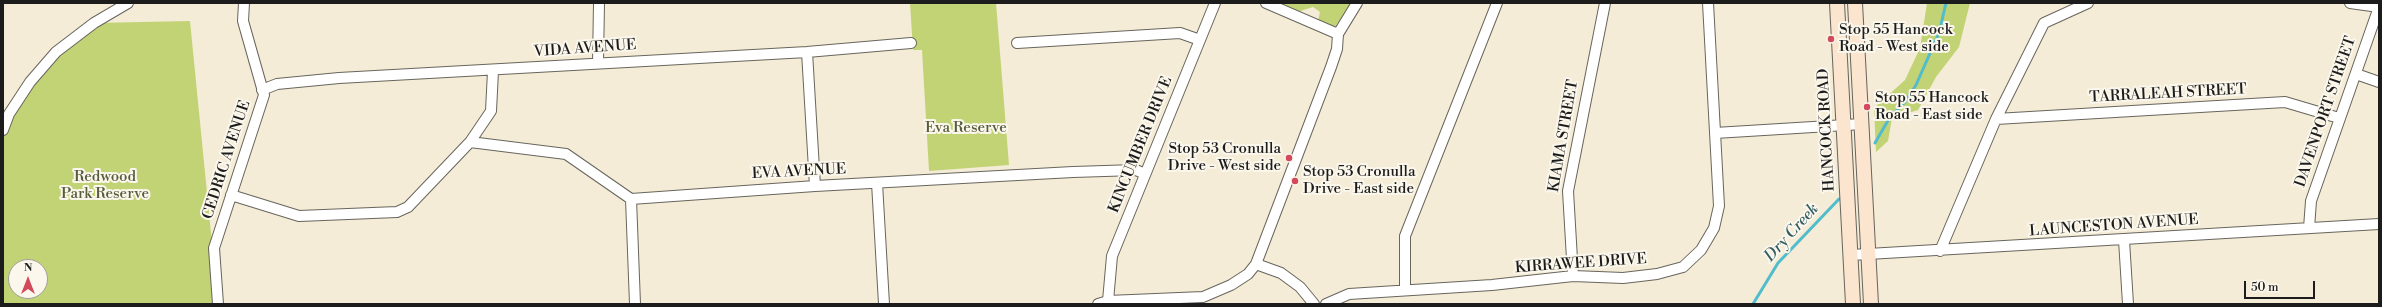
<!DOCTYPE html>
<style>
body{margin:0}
#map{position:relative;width:2382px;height:307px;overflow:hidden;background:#f4ecd6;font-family:"Libre Bodoni",serif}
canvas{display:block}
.frame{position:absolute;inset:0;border:4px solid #1c1c1c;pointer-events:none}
.north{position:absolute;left:8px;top:259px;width:40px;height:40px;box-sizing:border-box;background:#fbf7ec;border:1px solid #a29f99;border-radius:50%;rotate:0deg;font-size:11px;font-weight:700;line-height:16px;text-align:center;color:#1c1c1c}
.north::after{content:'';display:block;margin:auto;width:14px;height:18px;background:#d1495b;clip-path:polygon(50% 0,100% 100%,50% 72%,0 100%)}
.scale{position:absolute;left:2244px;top:281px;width:71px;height:18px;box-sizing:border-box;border:2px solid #1c1c1c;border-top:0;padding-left:5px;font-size:12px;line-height:14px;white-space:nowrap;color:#1c1c1c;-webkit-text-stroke:3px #fbf7ec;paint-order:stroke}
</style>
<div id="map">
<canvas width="2382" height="307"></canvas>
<div class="frame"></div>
<div class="north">N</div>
<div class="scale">50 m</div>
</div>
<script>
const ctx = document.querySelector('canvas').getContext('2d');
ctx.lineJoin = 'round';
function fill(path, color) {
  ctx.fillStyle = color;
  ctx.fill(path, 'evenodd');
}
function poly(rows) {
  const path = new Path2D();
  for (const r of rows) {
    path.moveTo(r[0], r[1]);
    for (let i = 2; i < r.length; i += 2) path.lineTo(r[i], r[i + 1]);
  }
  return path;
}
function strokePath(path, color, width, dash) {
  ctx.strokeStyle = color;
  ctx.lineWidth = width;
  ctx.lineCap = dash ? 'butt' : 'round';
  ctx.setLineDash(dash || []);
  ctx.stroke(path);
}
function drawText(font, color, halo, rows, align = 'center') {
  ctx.font = font + ' "Libre Bodoni",serif';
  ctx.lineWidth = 4;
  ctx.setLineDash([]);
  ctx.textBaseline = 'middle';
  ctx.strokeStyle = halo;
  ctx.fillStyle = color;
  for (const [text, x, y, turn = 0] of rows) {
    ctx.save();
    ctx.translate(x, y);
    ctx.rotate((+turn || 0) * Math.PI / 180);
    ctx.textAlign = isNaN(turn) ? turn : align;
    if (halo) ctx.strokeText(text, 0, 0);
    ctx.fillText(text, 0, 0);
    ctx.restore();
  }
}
fill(poly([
 [910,3,996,3,1009,165,929,171,922,50,913,50],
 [1277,3,1351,3,1334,28,1318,21,1320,12,1313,7,1297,12],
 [1927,3,1970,3,1959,47,1936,77,1918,110,1892,118,1888,141,1876,152,1874,108,1905,80,1920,48],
 [190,21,218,304,3,304,3,130,30,82,94,23],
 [16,267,40,267,40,291,16,291]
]), '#c2d376');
strokePath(poly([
 [1875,143,1890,117,1905,102,1916,85,1939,33,1946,3],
 [1753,304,1778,263,1839,199]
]), '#51bccc', 3);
const street = poly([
 [1266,3,1338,34],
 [2350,3,2379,7],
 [1017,43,1180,33,1200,40],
 [807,52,815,186],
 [598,63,599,3],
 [2356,74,2379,82],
 [262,90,277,84,339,78,807,52,911,43],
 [1996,119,2285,102,2339,118],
 [3,130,9,114,30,82,56,52,94,23,128,3],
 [1715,133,1862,124],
 [470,142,566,154,631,199,815,186,1073,172,1136,170,1145,174],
 [877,183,884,304],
 [231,195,299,216,397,212,408,207,470,142,491,111,493,71],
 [631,199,635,304],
 [2309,228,2311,201,2379,7],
 [2124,240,2128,304],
 [1940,251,1996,119,2044,23,2088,3],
 [1851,255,2379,224],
 [1256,264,1281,273,1300,287,1314,304],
 [1573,276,1568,191,1605,3],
 [1405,289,1405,236,1497,3],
 [1108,301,1112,256,1215,3],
 [218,304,214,248,264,95,243,21,244,3],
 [1098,304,1108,301,1203,297,1231,285,1248,274,1256,264,1331,67,1337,49,1338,34,1357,3],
 [1326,304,1349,294,1492,285,1573,276,1623,278,1657,274,1683,267,1701,250,1714,228,1719,206,1708,3]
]);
const secondary = poly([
 [1837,3,1853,304],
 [1855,3,1871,304]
]);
strokePath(street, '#68655d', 12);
strokePath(secondary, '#68655d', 16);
strokePath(street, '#fff', 10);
strokePath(secondary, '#fbe5cf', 14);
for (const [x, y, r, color] of [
 [1831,39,4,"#d1495b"],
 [1867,107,4,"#d1495b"],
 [1289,158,4,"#d1495b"],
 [1295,181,4,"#d1495b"]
]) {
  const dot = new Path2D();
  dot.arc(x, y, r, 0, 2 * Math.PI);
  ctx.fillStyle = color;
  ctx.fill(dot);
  strokePath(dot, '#fbf7ec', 1.5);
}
drawText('15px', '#1c1c1c', '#fbf7ec', [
 ["Stop 55 Hancock",1839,30],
 ["Road - West side",1839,47],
 ["Stop 55 Hancock",1875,98],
 ["Road - East side",1875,115],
 ["Stop 53 Cronulla",1281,149,"right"],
 ["Drive - West side",1281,166,"right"],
 ["Stop 53 Cronulla",1303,172],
 ["Drive - East side",1303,189]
], 'left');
drawText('15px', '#1c1c1c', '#fbf7ec', [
 ["VIDA AVENUE",585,49,-4],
 ["TARRALEAH STREET",2168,94,-3],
 ["DAVENPORT STREET",2326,112,-71],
 ["HANCOCK ROAD",1827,130,-93],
 ["KIAMA STREET",1564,136,-80],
 ["KINCUMBER DRIVE",1141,145,-68],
 ["CEDRIC AVENUE",227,160,-72],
 ["EVA AVENUE",799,172,-3],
 ["LAUNCESTON AVENUE",2114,226,-4],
 ["KIRRAWEE DRIVE",1581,264,-4]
]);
drawText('15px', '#565c3c', '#fbf7ec', [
 ["Eva Reserve",966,128],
 ["Redwood",105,177],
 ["Park Reserve",105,194]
]);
drawText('italic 16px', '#315c62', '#fbf7ec', [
 ["Dry Creek",1792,233,-48]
]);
</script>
